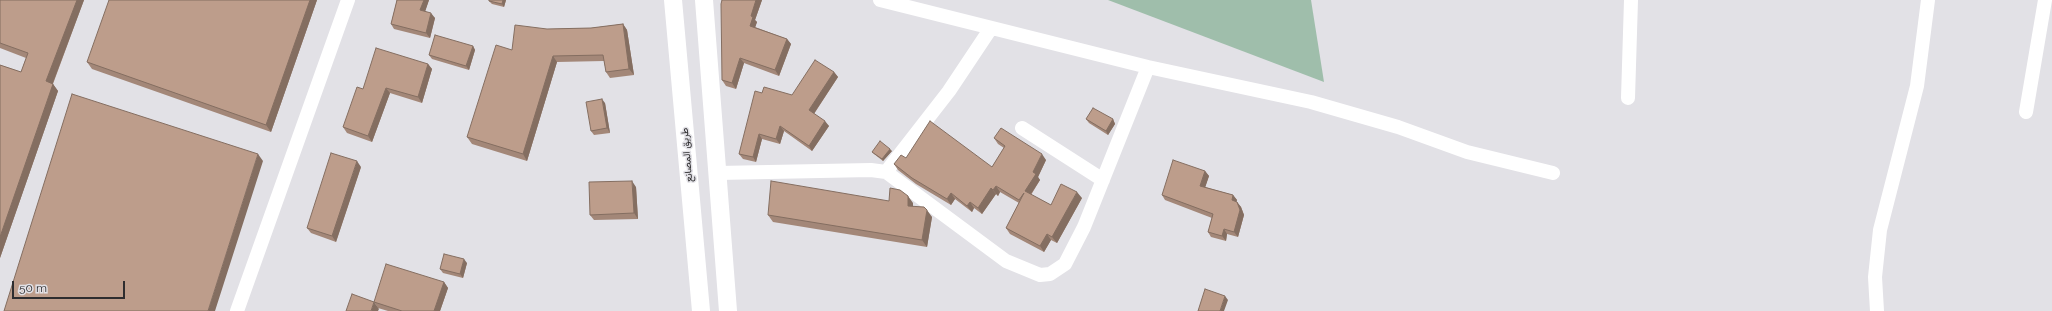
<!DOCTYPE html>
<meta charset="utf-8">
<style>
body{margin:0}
#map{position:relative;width:2052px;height:311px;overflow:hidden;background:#e2e1e6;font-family:Raleway,sans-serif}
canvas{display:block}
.scale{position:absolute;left:12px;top:281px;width:113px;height:18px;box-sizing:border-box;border:2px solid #2e2d2f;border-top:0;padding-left:5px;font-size:12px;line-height:14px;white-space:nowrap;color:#2e2d2f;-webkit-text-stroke:3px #e2e1e6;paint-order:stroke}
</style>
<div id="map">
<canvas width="2052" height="311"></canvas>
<div class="scale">50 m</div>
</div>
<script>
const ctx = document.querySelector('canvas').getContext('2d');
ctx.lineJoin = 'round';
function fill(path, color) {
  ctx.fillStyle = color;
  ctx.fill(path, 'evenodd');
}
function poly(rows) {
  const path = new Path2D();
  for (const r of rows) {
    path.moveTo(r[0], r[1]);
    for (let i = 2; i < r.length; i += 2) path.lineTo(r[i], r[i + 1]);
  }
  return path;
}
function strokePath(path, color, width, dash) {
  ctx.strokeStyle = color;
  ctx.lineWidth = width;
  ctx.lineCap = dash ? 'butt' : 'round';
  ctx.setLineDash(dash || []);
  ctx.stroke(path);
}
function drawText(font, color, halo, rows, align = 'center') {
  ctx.font = font + ' Raleway,Vazirmatn,sans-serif';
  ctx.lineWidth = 3;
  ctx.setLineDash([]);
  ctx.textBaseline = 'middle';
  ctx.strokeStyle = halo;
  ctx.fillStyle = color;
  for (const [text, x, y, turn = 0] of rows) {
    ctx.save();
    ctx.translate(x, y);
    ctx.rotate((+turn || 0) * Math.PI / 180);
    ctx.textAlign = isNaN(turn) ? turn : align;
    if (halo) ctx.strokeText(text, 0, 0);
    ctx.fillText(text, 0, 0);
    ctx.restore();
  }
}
fill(poly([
 [1108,0,1311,0,1324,82]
]), '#9fbeab');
strokePath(poly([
 [880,0,1148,67,1311,102,1398,127,1467,152,1553,173],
 [1628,98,1631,0],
 [2026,112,2045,0],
 [1022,128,1103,180],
 [886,172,1006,261,1040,275,1050,274,1065,264,1084,227,1148,67],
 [718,173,871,170,886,172,949,91,991,28],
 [237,311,348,0],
 [1877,311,1875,277,1880,230,1917,86,1928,0]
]), '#fff', 14);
strokePath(poly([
 [673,0,701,311],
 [704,0,728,311]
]), '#fff', 18);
fill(poly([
 [0,0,84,0,53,84,58,91,0,258,0,65,21,72,26,58,0,48],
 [317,0,271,132,92,69,87,62],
 [397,0,429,0,425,11,435,18,430,38,394,29,391,24],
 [489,0,506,0,504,7,492,4,489,1],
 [722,0,762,0,755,20,757,22,755,27,787,39,791,44,779,76,744,63,736,89,726,86,722,80],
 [623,24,627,30,634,75,610,78,606,72,604,61,557,62,527,161,472,144,467,137,512,50,547,29,591,28],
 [473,46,475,50,469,70,432,59,429,55],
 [428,64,432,69,422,103,390,93,372,142,347,133,343,127,363,89],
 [834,72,838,77,814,114,829,126,812,151,784,131,780,144,762,139,756,162,743,159,739,154,762,93,792,95],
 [605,103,610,133,594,135,591,131],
 [1086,119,1113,119,1115,124,1108,135,1089,123],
 [994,138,1046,160,1038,177,1040,180,1031,195,1051,205,1082,198,1057,243,1051,240,1044,252,1010,234,1006,228,1019,203,1000,192,998,196,996,194,982,214,974,208,972,212,955,199,951,205,916,184,898,170,894,164,906,158,992,167,1004,148,998,144],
 [892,151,883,161,874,154,872,152],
 [361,167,336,242,311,233,307,228],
 [1205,171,1209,176,1205,187,1233,195,1237,200,1236,202,1237,202,1241,207,1244,215,1238,237,1227,234,1226,241,1211,237,1208,232,1212,218,1165,200,1162,195],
 [636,187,638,219,594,220,590,215],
 [889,201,913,203,913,206,932,217,927,247,773,222,768,215],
 [467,263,463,278,443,273,440,269],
 [444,282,448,288,440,311,388,311,378,308,374,302]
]), '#a38778');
fill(poly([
 [77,0,84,0,51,88,46,81],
 [310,0,317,0,271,132,266,125],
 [424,0,429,0,424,15,420,10],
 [503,0,506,0,504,7,502,4],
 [756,0,762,0,755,20,757,22,754,31,750,26,751,16],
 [431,13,435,18,430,38,426,33],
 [623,24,627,30,634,75,629,69],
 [787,39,791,44,779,76,775,70],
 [473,46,475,50,469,70,466,66],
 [553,56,557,62,527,161,523,154],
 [740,58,744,63,736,89,732,83],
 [428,64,432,69,422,103,418,97],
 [834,72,838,77,813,115,809,110],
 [53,84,58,91,0,258,0,237],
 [386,88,390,93,372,142,368,136],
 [602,99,605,103,610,133,607,128],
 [1113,119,1115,124,1108,135,1106,131],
 [825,121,829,126,812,151,809,146],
 [780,126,784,131,780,144,776,139],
 [759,134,762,139,756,162,753,157],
 [890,149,892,151,883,161,882,159],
 [258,154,263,161,215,311,208,311],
 [1042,154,1046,160,1038,177,1040,180,1029,197,1025,191,1033,172],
 [357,161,361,167,336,242,332,236],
 [1205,171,1209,176,1204,191,1200,186],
 [632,181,636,187,638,219,634,213],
 [996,186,1000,192,998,196,993,190],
 [991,188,996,194,982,214,978,208],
 [1077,192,1082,198,1057,243,1052,237],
 [951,193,955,199,951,205,947,199],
 [1233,195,1237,200,1235,206,1232,200],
 [908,196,913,203,913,213,908,206],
 [970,202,974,208,972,212,967,206],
 [1237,202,1241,207,1244,215,1238,237,1234,232],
 [927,210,932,217,927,247,922,240],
 [1224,229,1227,234,1226,241,1222,236],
 [1047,234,1051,240,1044,252,1040,246],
 [464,259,467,263,463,278,460,274],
 [444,282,448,288,440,311,434,311],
 [1225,296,1228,300,1224,311,1220,311],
 [374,302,379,309,378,311,371,311]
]), '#846e61');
const building = poly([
 [0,0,77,0,46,81,53,84,0,237,0,65,21,72,28,53,0,43,0,0],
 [109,0,310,0,266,125,87,62,109,0],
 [397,0,424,0,420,10,431,13,426,33,391,24,397,0],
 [489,0,503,0,502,4,489,1,489,0],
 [722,0,756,0,751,16,753,17,750,26,787,39,775,70,740,58,732,83,722,80,721,4,722,0],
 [623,24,629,69,606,72,603,55,553,56,523,154,467,137,496,45,512,50,515,25,547,29,591,28,623,24],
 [435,35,473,46,466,66,429,55,435,35],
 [376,48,428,64,418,97,386,88,368,136,343,127,357,87,363,89,376,48],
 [815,60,834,72,809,110,825,121,809,146,780,126,776,139,759,134,753,157,739,154,755,91,762,93,764,87,792,95,815,60],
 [72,94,258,154,208,311,4,311,72,94],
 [602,99,607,128,591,131,586,102,602,99],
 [1093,108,1113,119,1106,131,1086,119,1093,108],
 [930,121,992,167,1005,146,994,138,1001,128,1042,154,1033,172,1036,174,1025,191,1051,205,1061,184,1077,192,1052,237,1047,234,1040,246,1006,228,1024,193,1019,200,996,186,993,190,991,188,978,208,970,202,967,206,951,193,947,199,912,178,894,164,901,155,906,158,930,121],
 [880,141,890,149,882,159,872,152,880,141],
 [331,153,357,161,332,236,307,228,331,153],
 [1173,160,1205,171,1200,186,1233,195,1232,200,1237,202,1240,210,1234,232,1224,229,1222,236,1208,232,1213,214,1162,195,1173,160],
 [632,181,634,213,590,215,589,182,632,181],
 [771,181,889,201,890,188,900,190,908,196,908,206,924,207,927,210,922,240,768,215,771,181],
 [444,254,464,259,460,274,440,269,444,254],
 [386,264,444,282,434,311,402,311,374,302,386,264],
 [1205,289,1225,296,1220,311,1198,311,1205,289],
 [352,294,374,302,371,311,346,311,352,294]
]);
fill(building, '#bd9d8b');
strokePath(building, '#846e61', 1);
drawText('10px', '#2e2d2f', '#e2e1e6', [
 ["طريق المصانع",687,155,-95]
]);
</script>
